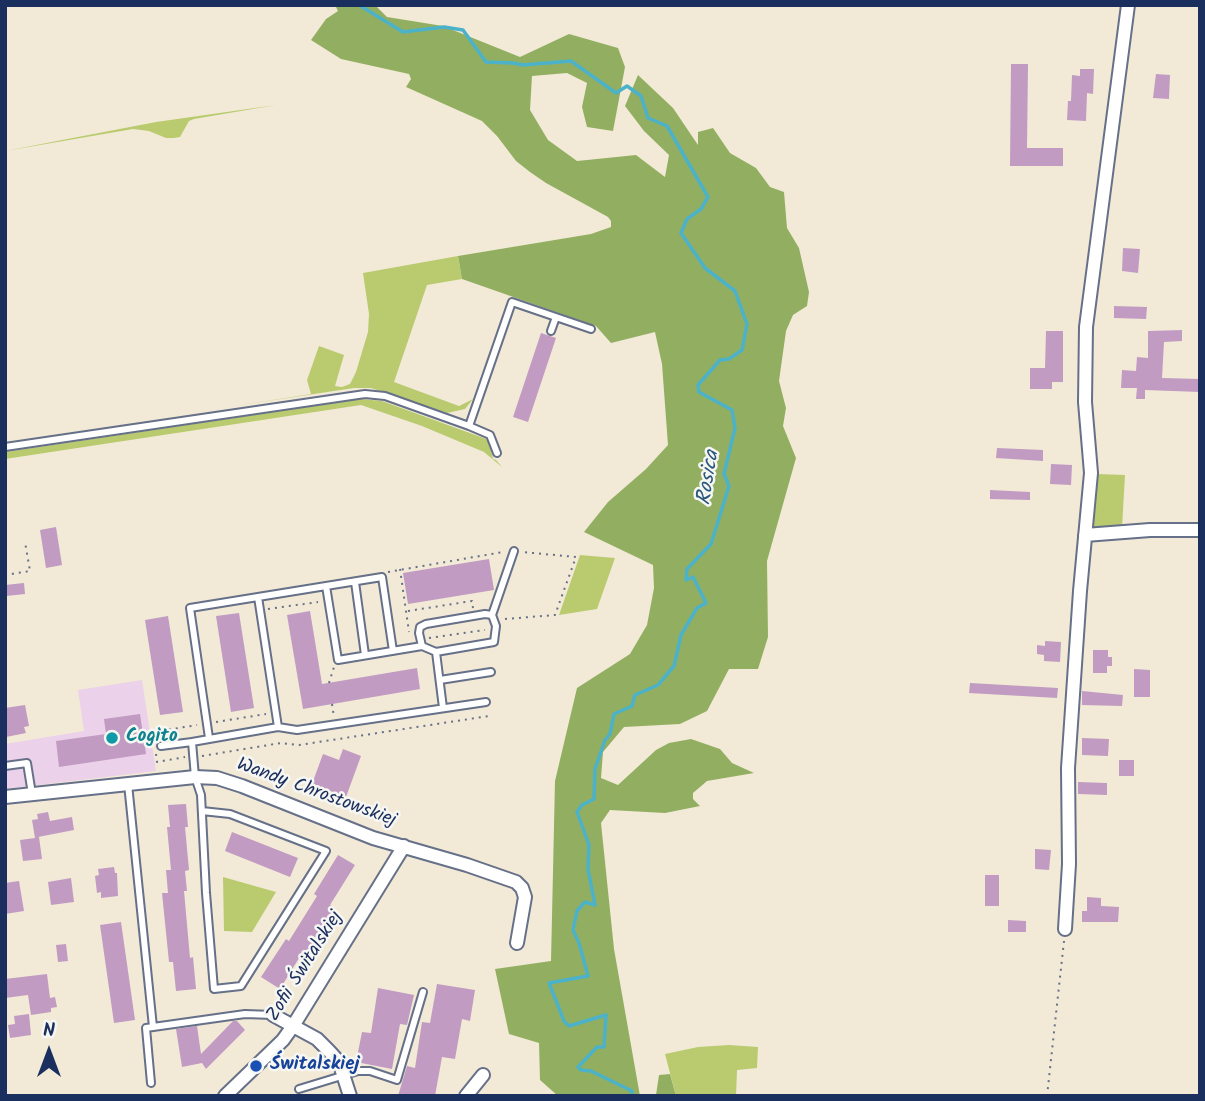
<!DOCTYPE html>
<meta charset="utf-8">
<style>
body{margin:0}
#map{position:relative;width:1205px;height:1101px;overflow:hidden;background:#f2ead7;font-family:Kalam,sans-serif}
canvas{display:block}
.frame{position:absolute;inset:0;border:7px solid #1b2f5e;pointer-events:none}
.north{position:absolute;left:14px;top:1017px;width:70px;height:70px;-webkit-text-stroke:5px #f6f6f2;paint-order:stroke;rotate:0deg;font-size:19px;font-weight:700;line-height:28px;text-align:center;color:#1b2f5e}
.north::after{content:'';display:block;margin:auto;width:24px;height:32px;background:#1b2f5e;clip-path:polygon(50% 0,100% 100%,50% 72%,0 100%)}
</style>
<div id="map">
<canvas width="1205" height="1101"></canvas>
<div class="frame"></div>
<div class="north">N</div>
</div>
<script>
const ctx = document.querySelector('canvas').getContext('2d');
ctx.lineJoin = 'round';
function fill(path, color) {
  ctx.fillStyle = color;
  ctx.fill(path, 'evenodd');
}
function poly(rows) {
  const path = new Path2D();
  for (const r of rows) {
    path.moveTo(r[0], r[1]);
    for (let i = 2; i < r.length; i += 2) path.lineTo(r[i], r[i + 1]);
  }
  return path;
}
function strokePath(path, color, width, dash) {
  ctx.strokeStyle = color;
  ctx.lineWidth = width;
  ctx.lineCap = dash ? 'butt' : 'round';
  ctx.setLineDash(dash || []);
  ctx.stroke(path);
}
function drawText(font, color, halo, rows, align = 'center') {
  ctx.font = font + ' Kalam,sans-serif';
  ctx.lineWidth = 5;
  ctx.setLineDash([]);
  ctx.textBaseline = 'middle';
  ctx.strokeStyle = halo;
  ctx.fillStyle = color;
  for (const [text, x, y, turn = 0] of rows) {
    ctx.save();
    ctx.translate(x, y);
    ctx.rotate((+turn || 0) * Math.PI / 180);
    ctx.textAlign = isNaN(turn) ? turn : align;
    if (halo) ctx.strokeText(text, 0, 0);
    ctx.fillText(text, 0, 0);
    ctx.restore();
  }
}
fill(poly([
 [142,680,156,771,5,789,5,744,84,731,78,690]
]), '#ecd1ea');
fill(poly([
 [276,105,194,119,189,121,180,137,174,138,166,138,149,131,133,129,5,151,156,122],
 [458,256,462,279,427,285,394,382,459,406,473,399,465,409,447,413,371,388,354,388,234,406,311,394,307,380,319,346,344,355,335,386,342,387,350,384,356,372,368,332,369,314,363,273],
 [362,399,382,401,489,440,493,459,496,460,502,467,484,452,422,426,361,405,5,459,5,452],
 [1097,474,1125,475,1122,528,1093,529],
 [580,555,615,558,597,609,559,615],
 [223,877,276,892,252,932,224,931],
 [729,1045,758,1047,757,1068,737,1070,736,1096,676,1096,665,1054,698,1047]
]), '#b9cb6e');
fill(poly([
 [335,5,375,5,387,17,443,26,520,57,569,34,618,48,625,67,613,131,587,127,582,107,587,83,567,73,532,76,530,110,548,140,577,161,636,155,665,177,669,155,644,131,625,106,638,75,673,108,698,145,698,132,713,128,730,153,756,168,770,187,784,192,787,228,799,248,809,292,807,306,793,315,786,331,779,381,786,408,783,426,796,458,767,561,768,637,758,669,729,669,707,711,680,724,624,727,603,752,601,778,618,785,656,750,669,743,691,739,720,749,732,763,754,773,707,781,693,793,693,799,700,806,665,813,610,810,601,823,614,949,640,1096,558,1096,540,1080,539,1043,509,1034,495,969,551,961,555,781,577,688,630,654,647,625,654,588,653,565,584,532,608,502,646,469,668,445,662,364,655,332,611,343,596,326,462,279,458,256,591,234,611,227,611,221,608,217,546,183,530,172,516,161,497,136,482,121,406,87,411,79,409,74,341,59,311,40,326,19,338,11],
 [670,1074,676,1096,643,1096,656,1095,659,1075]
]), '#92af61');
strokePath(poly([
 [359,5,403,32,444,27,463,30,486,62,513,63,523,65,571,61,616,93,627,86,641,96,648,118,667,126,708,197,701,209,687,219,681,233,705,268,735,291,747,324,742,350,729,359,720,360,698,385,699,392,732,410,735,428,724,474,729,486,711,544,687,569,686,580,693,577,706,603,697,608,681,635,674,666,658,685,635,695,632,706,614,714,610,734,605,740,595,769,594,799,582,805,577,812,589,845,588,869,595,905,585,902,577,911,573,930,579,943,588,976,549,983,564,1021,569,1026,606,1015,604,1047,597,1047,578,1067,581,1070,591,1071,632,1091,631,1096]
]), '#4bb2c9', 3.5);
fill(poly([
 [1011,64,1028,64,1027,148,1063,148,1063,166,1010,166],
 [1080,69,1094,69,1093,94,1087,93,1086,121,1067,120,1068,101,1071,101,1072,75,1080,76],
 [1156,74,1170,75,1169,99,1153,98],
 [1123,248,1140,249,1138,273,1122,271],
 [1114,306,1147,307,1146,319,1114,318],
 [1182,330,1182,341,1164,342,1162,378,1200,379,1200,392,1145,390,1145,399,1136,399,1137,388,1121,388,1122,370,1136,371,1137,357,1148,358,1148,331],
 [1046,331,1063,331,1063,382,1052,382,1052,389,1030,389,1030,368,1045,368],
 [541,333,556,338,528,422,513,417],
 [997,448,1043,450,1043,461,996,458],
 [1051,464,1072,465,1071,485,1050,484],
 [990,490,1030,492,1030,500,990,499],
 [56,527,62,565,46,568,40,530],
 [489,559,494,590,408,604,403,573],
 [24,583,25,594,6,596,5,585],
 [310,611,322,684,417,668,420,689,303,709,287,615],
 [239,613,254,708,231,712,216,616],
 [168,616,183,712,160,715,145,620],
 [1045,641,1061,642,1060,662,1044,661,1044,655,1037,654,1037,645,1045,646],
 [1093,650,1108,650,1108,657,1112,657,1112,666,1107,666,1107,673,1093,673],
 [1134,669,1150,670,1150,697,1134,697],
 [970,683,1058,688,1057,698,969,693],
 [1082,691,1123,695,1122,706,1082,705],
 [25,705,29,726,24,727,26,733,6,737,5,708],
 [140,714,146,754,59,767,56,741,106,734,104,719],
 [1082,738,1109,739,1108,756,1082,755],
 [343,749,361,756,346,797,312,784,323,754,339,760],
 [1119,760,1134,760,1134,776,1119,776],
 [1078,782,1107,783,1107,795,1078,794],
 [186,804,188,827,185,827,189,870,185,871,187,891,184,891,190,958,193,957,196,989,176,991,173,962,169,962,162,893,168,893,166,870,171,870,167,827,170,827,168,805],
 [48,812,50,821,72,817,74,830,38,837,39,837,42,859,23,861,20,840,35,838,32,820,38,819,37,814],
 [232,832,298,858,290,877,225,851],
 [1035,849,1051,850,1049,870,1035,869],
 [338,855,355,865,330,905,335,908,307,953,304,950,280,989,261,977,286,939,289,941,317,896,314,894],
 [114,867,115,873,117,873,118,896,101,898,101,892,97,893,95,876,99,875,98,869],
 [985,875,999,875,999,906,985,906],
 [71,878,74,902,51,905,48,882],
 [19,881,24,911,5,914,5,883],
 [1087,897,1101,898,1101,906,1119,907,1118,922,1082,922,1082,911,1087,911],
 [1008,920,1026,921,1026,932,1008,932],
 [121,922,135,1020,114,1023,100,925],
 [66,944,68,961,58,962,56,945],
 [47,974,50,998,55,997,57,1007,51,1008,51,1012,31,1015,28,995,5,998,5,979],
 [437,984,475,990,470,1021,462,1019,455,1059,442,1057,435,1096,398,1096,407,1066,415,1068,422,1022,430,1023],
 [378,988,414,995,407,1025,400,1024,392,1069,356,1062,362,1032,371,1033],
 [29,1014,31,1035,10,1038,8,1025,15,1024,14,1016],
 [233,1021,237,1021,245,1030,206,1069,202,1063,182,1067,176,1029,197,1026,201,1054]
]), '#c19bc2');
const service = poly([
 [551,331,556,317],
 [469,426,490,435,497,453],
 [5,447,365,394,385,396,469,426,512,302,591,329],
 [355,582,365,655],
 [326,586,382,577,393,651],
 [258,597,326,586,338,660,422,646,436,652],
 [422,646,419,633,420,627,426,624,485,614,492,615],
 [440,680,491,672],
 [443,708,436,652,494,642,496,626,492,615,514,551],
 [209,738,190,608,258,597,278,727],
 [161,746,192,742],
 [5,766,27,763,32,794],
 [128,784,153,1027],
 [202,811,230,814,326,851,241,986,214,989,206,893,201,795,195,777,192,742,278,727,297,730,486,702],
 [151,1083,146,1028,245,1014,273,1015],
 [299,1089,358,1071,370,1071,397,1080,423,992]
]);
const minor = poly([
 [1085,535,1150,530,1200,530],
 [5,797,195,777,217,778,242,786,373,838,467,865,516,882,522,888,525,897,517,943],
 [1065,929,1069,864,1068,768,1080,591,1091,473,1085,402,1086,327,1128,5],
 [273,1015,317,1039,329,1051,339,1062,350,1096],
 [225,1096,283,1040,293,1026,404,846],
 [466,1096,483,1075]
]);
strokePath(service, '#667088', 10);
strokePath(minor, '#667088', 16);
strokePath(poly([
 [400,569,409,632],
 [388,572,503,552],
 [5,575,30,571,25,542],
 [268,609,318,602],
 [408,611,472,601,473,608],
 [505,619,555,615,576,557,522,552],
 [429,638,485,630],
 [329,683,334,667],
 [332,704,334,717],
 [216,722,266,714],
 [154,738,154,732,197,725],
 [156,754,157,762,185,757],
 [202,756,281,743,299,745,489,716],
 [1047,1096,1064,941]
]), '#667088', 2, [2, 5]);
strokePath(service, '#fff', 6);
strokePath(minor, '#fff', 12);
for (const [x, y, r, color] of [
 [112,738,7,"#0f9aa8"],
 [256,1066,7,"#1a4fb4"]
]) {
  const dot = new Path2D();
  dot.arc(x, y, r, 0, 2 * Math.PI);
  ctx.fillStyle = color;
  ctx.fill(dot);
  strokePath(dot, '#f6f6f2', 2.5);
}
drawText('bold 19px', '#0d838f', '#f6f6f2', [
 ["Cogito",126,738]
], 'left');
drawText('19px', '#1b2f5e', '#f6f6f2', [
 ["Wandy Chrostowskiej",316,794,20],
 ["Zofii Świtalskiej",306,967,-58]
]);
drawText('bold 19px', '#164399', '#f6f6f2', [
 ["Świtalskiej",270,1066]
], 'left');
drawText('italic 21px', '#29567e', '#f6f6f2', [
 ["Rosica",710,478,-81]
]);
</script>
